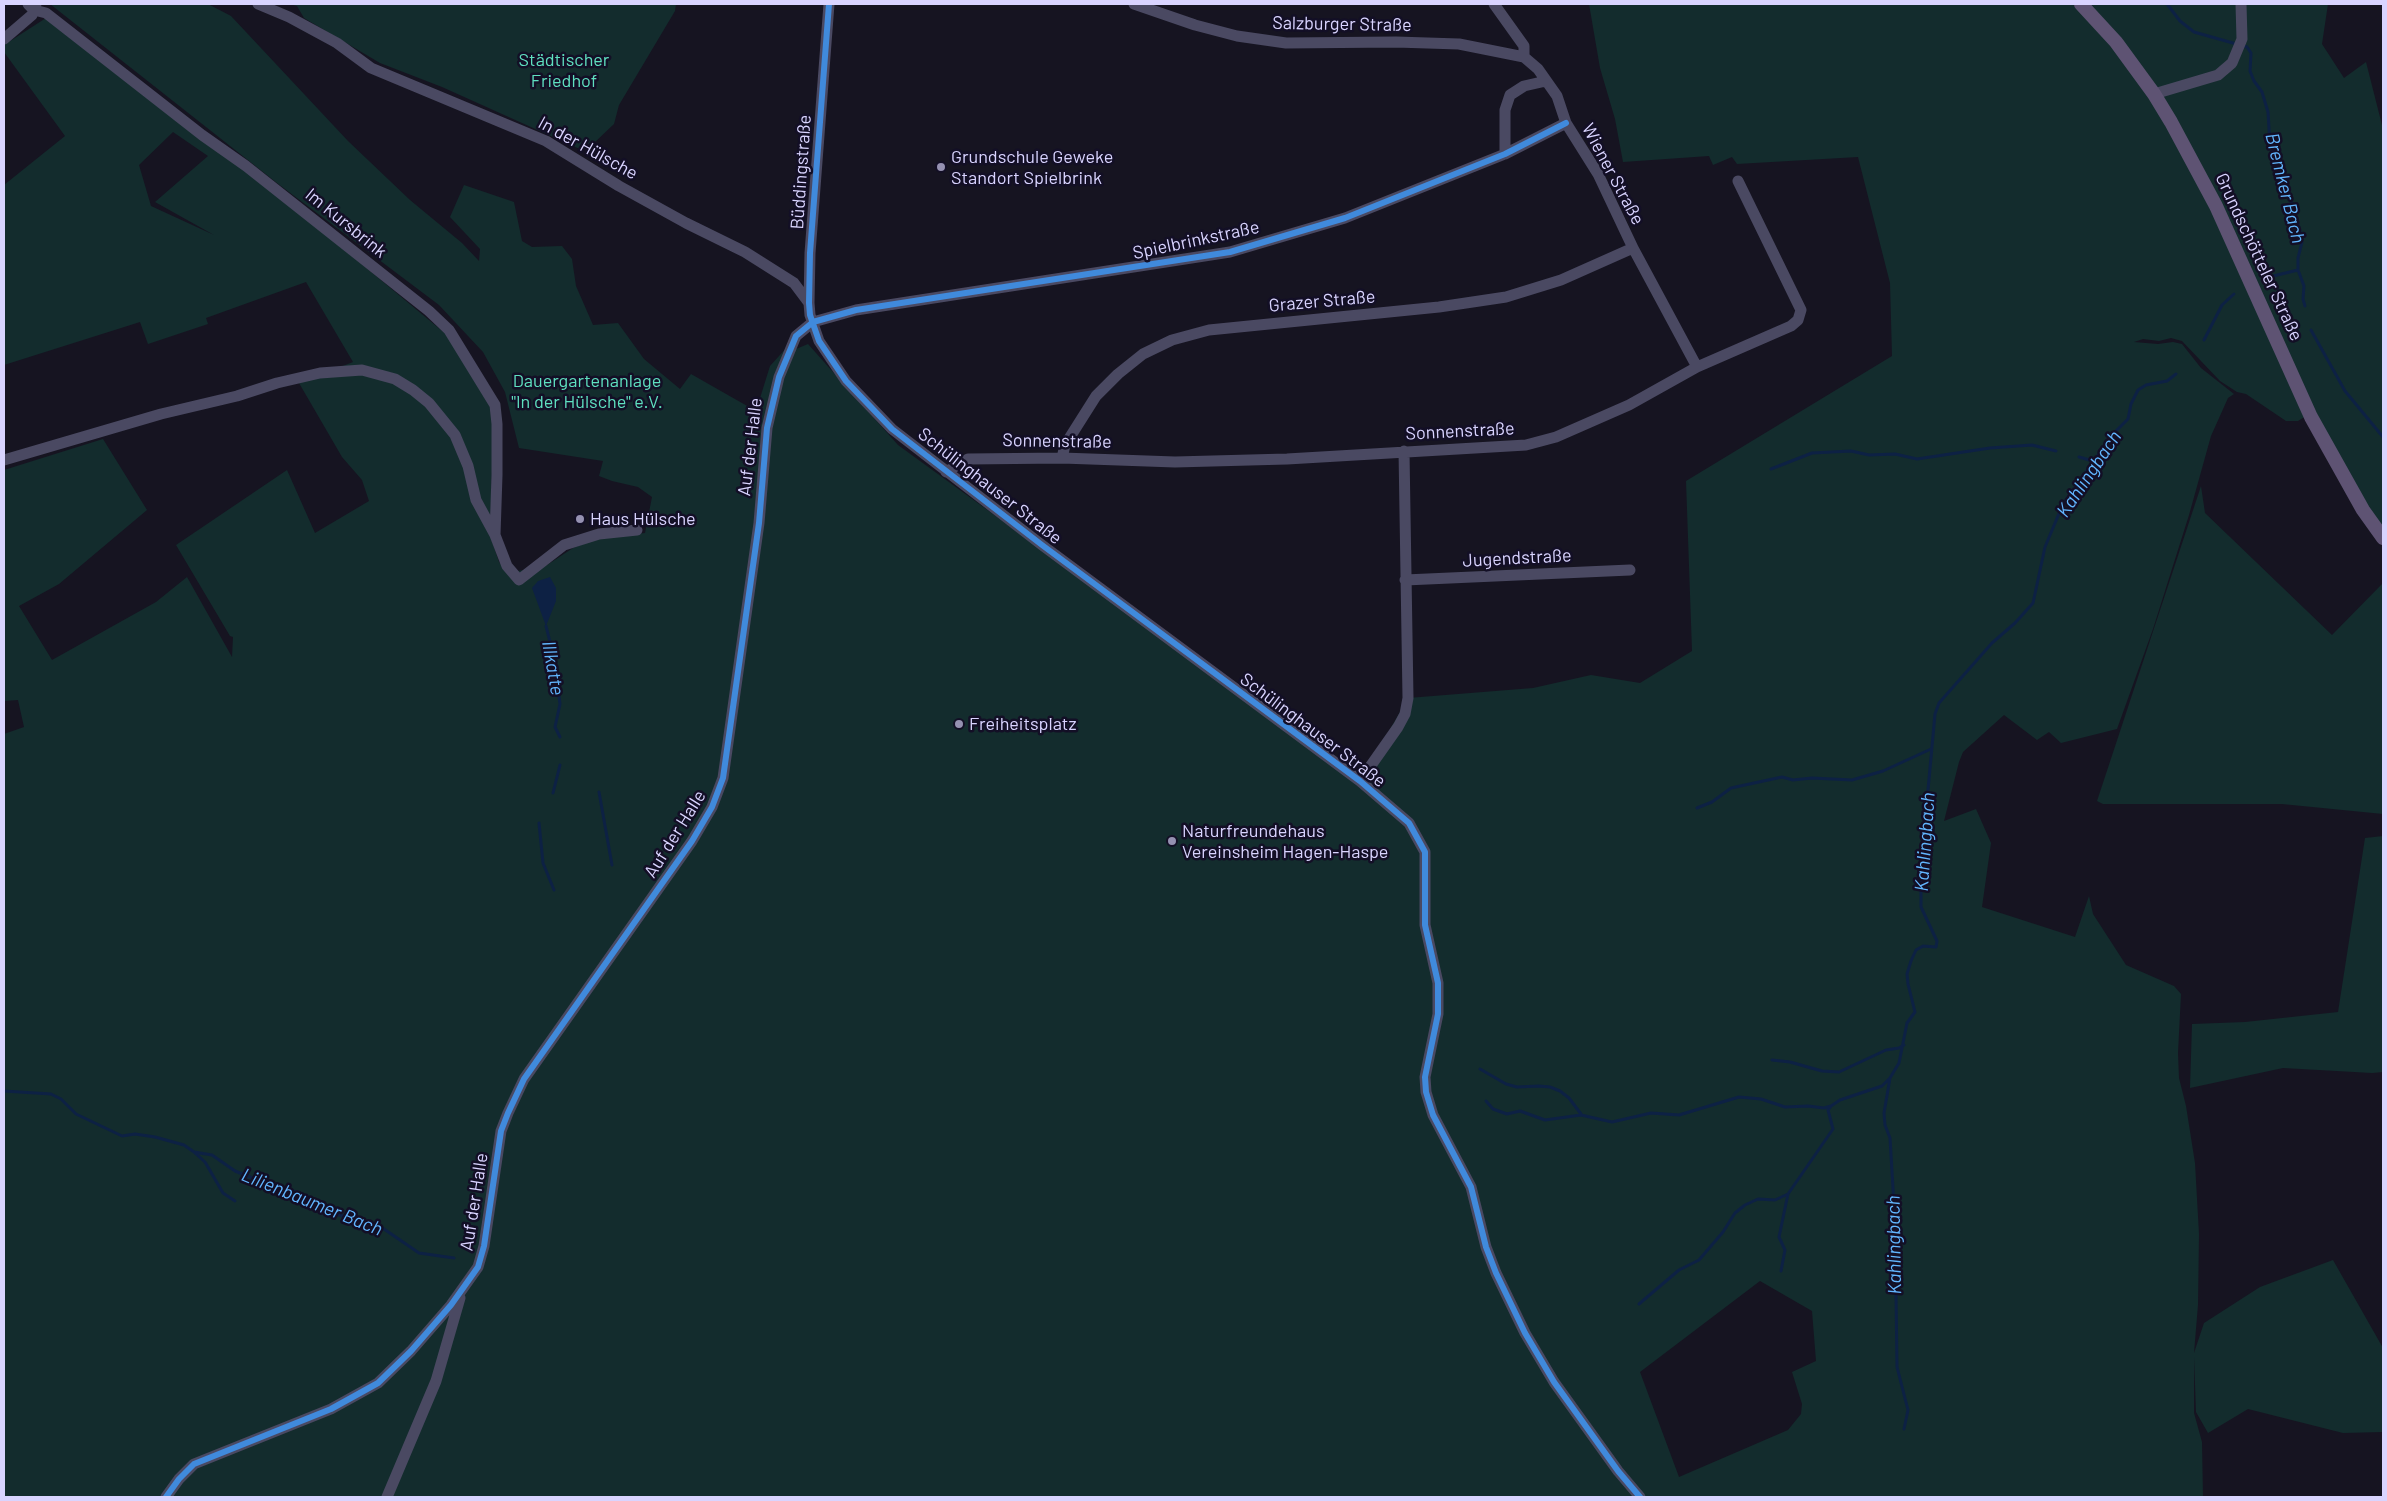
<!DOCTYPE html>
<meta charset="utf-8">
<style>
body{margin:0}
#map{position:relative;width:2387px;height:1501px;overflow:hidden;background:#161421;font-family:Barlow,sans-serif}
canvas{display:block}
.frame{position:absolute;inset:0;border:5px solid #d9d4ff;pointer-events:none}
</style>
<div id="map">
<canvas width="2387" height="1501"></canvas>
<div class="frame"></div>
</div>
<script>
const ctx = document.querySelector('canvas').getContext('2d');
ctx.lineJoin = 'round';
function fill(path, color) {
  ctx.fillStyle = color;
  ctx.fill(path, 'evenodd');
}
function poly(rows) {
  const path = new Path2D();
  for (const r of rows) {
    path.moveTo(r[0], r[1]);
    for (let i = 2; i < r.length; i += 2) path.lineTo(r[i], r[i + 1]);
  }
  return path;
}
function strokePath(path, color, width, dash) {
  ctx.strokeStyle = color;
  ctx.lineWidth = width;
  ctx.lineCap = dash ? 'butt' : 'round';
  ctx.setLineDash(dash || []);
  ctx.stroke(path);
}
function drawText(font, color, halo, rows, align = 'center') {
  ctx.font = font + ' Barlow,sans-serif';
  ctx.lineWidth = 5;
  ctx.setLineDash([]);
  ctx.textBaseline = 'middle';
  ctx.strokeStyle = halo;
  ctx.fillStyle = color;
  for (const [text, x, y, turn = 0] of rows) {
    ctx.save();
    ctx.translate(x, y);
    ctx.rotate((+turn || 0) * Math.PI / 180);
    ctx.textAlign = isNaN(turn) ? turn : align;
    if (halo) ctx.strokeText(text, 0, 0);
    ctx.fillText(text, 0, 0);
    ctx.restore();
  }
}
fill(poly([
 [50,4,208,4,231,16,348,141,410,200,462,243,479,261,480,249,450,217,464,185,514,202,522,241,532,247,562,246,572,259,576,286,593,325,618,323,644,359,680,389,691,374,756,411,770,366,788,346,796,349,808,344,898,445,1360,781,1408,698,1533,688,1591,675,1640,683,1692,651,1686,481,1892,356,1890,283,1858,157,1737,164,1732,157,1713,165,1709,156,1623,162,1615,119,1600,68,1589,4,2328,4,2322,44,2344,78,2366,62,2383,129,2383,538,2363,510,2212,208,2306,416,2298,421,2286,421,2246,394,2237,392,2220,381,2182,341,2171,338,2159,341,2143,339,2134,342,2158,344,2173,342,2182,344,2201,368,2234,394,2228,398,2211,436,2189,515,2153,629,2117,729,2061,743,2049,732,2037,740,2004,715,1963,752,1959,762,1944,821,1976,809,1991,843,1982,907,2075,937,2089,896,2093,914,2126,965,2174,986,2181,994,2178,1053,2179,1078,2186,1106,2195,1163,2199,1234,2198,1305,2194,1353,2204,1323,2260,1287,2333,1260,2383,1348,2383,1432,2343,1433,2248,1409,2208,1433,2196,1412,2194,1357,2194,1413,2202,1442,2203,1497,4,1497,4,734,24,727,18,700,4,701,4,470,103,439,147,510,59,584,19,606,52,660,156,602,187,577,232,657,233,637,230,636,176,545,287,470,315,533,369,501,362,480,342,457,299,383,353,362,306,282,206,318,208,324,148,344,140,322,4,365,4,185,65,136,4,52,4,45,46,18,287,202,447,335,494,407,490,535,499,562,508,573,547,565,573,548,596,539,645,533,652,497,638,487,612,481,599,476,603,461,519,448,505,392,483,352,439,305,277,183],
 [173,132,208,156,155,202,214,235,151,206,139,165],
 [1760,1281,1812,1311,1816,1361,1792,1372,1802,1404,1801,1414,1788,1430,1679,1477,1640,1372],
 [289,4,676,4,675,11,619,105,614,124,594,143,582,150,442,87,380,63,304,18,297,6],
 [2201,486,2205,513,2332,635,2383,583,2383,814,2282,804,2103,804,2097,801],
 [2383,836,2383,1072,2372,1073,2283,1068,2190,1088,2192,1024,2245,1022,2338,1012,2365,838]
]), '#132c2d');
fill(poly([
 [550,577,556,588,556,601,546,626,532,588,538,581]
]), '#0d2144');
strokePath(poly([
 [2167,4,2180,21,2194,32,2247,47,2251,53,2250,71,2254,81,2262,92,2268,112,2270,145,2281,168,2300,231,2302,242,2298,258,2298,270,2304,286,2303,299,2305,306],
 [2269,277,2298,270],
 [2311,330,2345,391,2383,437],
 [2204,340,2222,305,2234,294],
 [2079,457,2093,461],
 [1771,469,1812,453,1851,451,1869,455,1895,454,1917,459,1990,448,2032,445,2056,451],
 [546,626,552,650,553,673,557,681,560,704,555,727,560,737],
 [599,792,612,865],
 [553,793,560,765],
 [1697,808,1712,802,1731,788,1782,777,1793,780,1812,778,1852,780,1883,771,1931,749],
 [539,823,543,863,554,890],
 [1772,1060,1790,1062,1822,1071,1839,1072,1886,1050,1899,1048,1904,1045],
 [1480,1069,1506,1084,1517,1087,1539,1086,1550,1087,1560,1091,1569,1098,1581,1114],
 [4,1091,51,1094,61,1099,76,1114,122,1136,135,1134,155,1137,184,1145,194,1152,212,1155,235,1171,273,1186,297,1192,319,1209,329,1213,357,1219,381,1227,419,1253,454,1258],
 [1486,1101,1493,1109,1507,1114,1520,1111,1545,1120,1581,1115,1612,1122,1651,1113,1679,1115,1739,1097,1761,1099,1785,1107,1808,1106,1824,1108,1831,1106],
 [195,1153,205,1162,223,1193,235,1201],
 [1781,1271,1785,1250,1779,1237,1788,1194],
 [1639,1304,1679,1270,1699,1260,1723,1232,1735,1213,1745,1205,1758,1199,1775,1200,1788,1194,1833,1129,1828,1110,1831,1106,1840,1100,1882,1086,1890,1078],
 [1904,1429,1908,1410,1897,1367,1895,1222,1890,1138,1885,1125,1884,1113,1890,1078,1899,1063,1907,1023,1915,1012,1908,984,1907,974,1911,961,1916,950,1923,946,1936,947,1937,941,1921,907,1921,866,1935,714,1939,703,1992,643,2015,623,2033,603,2045,547,2063,504,2113,434,2128,419,2131,404,2138,390,2146,385,2167,381,2176,374]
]), '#0d2144', 3);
strokePath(poly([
 [28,4,34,10,46,13,202,135,246,166,429,311,449,330,495,405,497,424,497,475,495,535,507,566,519,580,564,545,599,534,637,530],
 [258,4,289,17,337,43,371,68,546,141,619,186,686,223,745,252,794,283,809,303],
 [829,4,810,253,809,303,810,315,819,341,846,381,892,429,1042,545,1360,781,1409,823,1425,852,1425,925,1438,983,1438,1014,1425,1077,1426,1092,1433,1115,1471,1187,1486,1247,1496,1273,1525,1333,1554,1382,1618,1471,1640,1497],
 [1134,4,1195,25,1237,36,1286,43,1396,42,1459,44,1524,57,1538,69,1557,96,1566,123,1598,174,1633,248,1697,367],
 [1494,4,1524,46,1524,57],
 [4,39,32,15,36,4],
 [2154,94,2218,75,2232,63,2242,39,2241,4],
 [1505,154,1505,110,1510,95,1524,86,1546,81],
 [1062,458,1065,445,1096,396,1118,374,1143,354,1172,340,1209,330,1439,307,1506,297,1561,280,1633,248],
 [4,460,161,414,237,396,277,383,320,373,362,370,395,379,413,390,429,403,455,435,468,466,476,500,495,535],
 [946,472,968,459,1062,458,1175,462,1287,459,1526,445,1556,437,1629,405,1697,367,1791,326,1798,320,1801,310,1738,181],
 [1405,580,1630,570],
 [1360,781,1398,727,1405,714,1408,698,1404,451],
 [166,1497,179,1479,194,1464,331,1409,378,1383,411,1351,451,1305,478,1267,484,1246,501,1131,508,1113,524,1079,692,841,712,807,723,778,759,523,767,428,779,377,796,336,813,322,856,310,1230,252,1345,218,1505,154,1566,123],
 [387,1497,436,1381,460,1298]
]), '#4a4962', 11);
strokePath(poly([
 [2081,4,2116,42,2154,94,2171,122,2216,206,2311,417,2363,510,2383,538]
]), '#5e5373', 14);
strokePath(poly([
 [829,4,810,253,809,303,810,315,819,341,846,381,892,429,1042,545,1360,781,1409,823,1425,852,1425,925,1438,983,1438,1014,1425,1077,1426,1092,1433,1115,1471,1187,1486,1247,1496,1273,1525,1333,1554,1382,1618,1471,1640,1497],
 [166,1497,179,1479,194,1464,331,1409,378,1383,411,1351,451,1305,478,1267,484,1246,501,1131,508,1113,524,1079,692,841,712,807,723,778,759,523,767,428,779,377,796,336,813,322,856,310,1230,252,1345,218,1505,154,1566,123]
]), '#408adc', 6);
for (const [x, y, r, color] of [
 [941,167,5,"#9591b1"],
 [580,519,5,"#9591b1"],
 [959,724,5,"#9591b1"],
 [1172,841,5,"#9591b1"]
]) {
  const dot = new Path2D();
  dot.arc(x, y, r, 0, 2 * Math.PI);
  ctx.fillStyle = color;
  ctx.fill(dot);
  strokePath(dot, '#130f26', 2);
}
drawText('18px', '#d9d4ff', '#130f26', [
 ["Salzburger Straße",1342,24,1],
 ["In der Hülsche",588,148,29],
 ["Büddingstraße",801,172,-86],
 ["Wiener Straße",1613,174,62],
 ["Im Kursbrink",346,223,39],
 ["Spielbrinkstraße",1196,240,-12],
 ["Grundschötteler Straße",2259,257,65],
 ["Grazer Straße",1322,301,-5],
 ["Sonnenstraße",1460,431,-3],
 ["Sonnenstraße",1057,441,1],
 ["Auf der Halle",750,447,-83],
 ["Schülinghauser Straße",990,486,38],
 ["Jugendstraße",1517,558,-3],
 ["Schülinghauser Straße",1313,730,37],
 ["Auf der Halle",675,834,-58],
 ["Auf der Halle",474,1202,-81]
]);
drawText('18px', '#5fe0c0', '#130f26', [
 ["Städtischer",564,60],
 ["Friedhof",564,81],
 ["Dauergartenanlage",587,381],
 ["\"In der Hülsche\" e.V.",587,402]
]);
drawText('18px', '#d9d4ff', '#130f26', [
 ["Grundschule Geweke",951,157],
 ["Standort Spielbrink",951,178],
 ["Haus Hülsche",590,519],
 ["Freiheitsplatz",969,724],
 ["Naturfreundehaus",1182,831],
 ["Vereinsheim Hagen-Haspe",1182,852]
], 'left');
drawText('italic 19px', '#62b6ff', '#130f26', [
 ["Bremker Bach",2285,188,76],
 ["Kahlingbach",2089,474,-56],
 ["Illkatte",553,668,80],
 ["Kahlingbach",1925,842,-86],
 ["Lilienbaumer Bach",312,1202,22],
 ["Kahlingbach",1894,1245,-91]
]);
</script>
